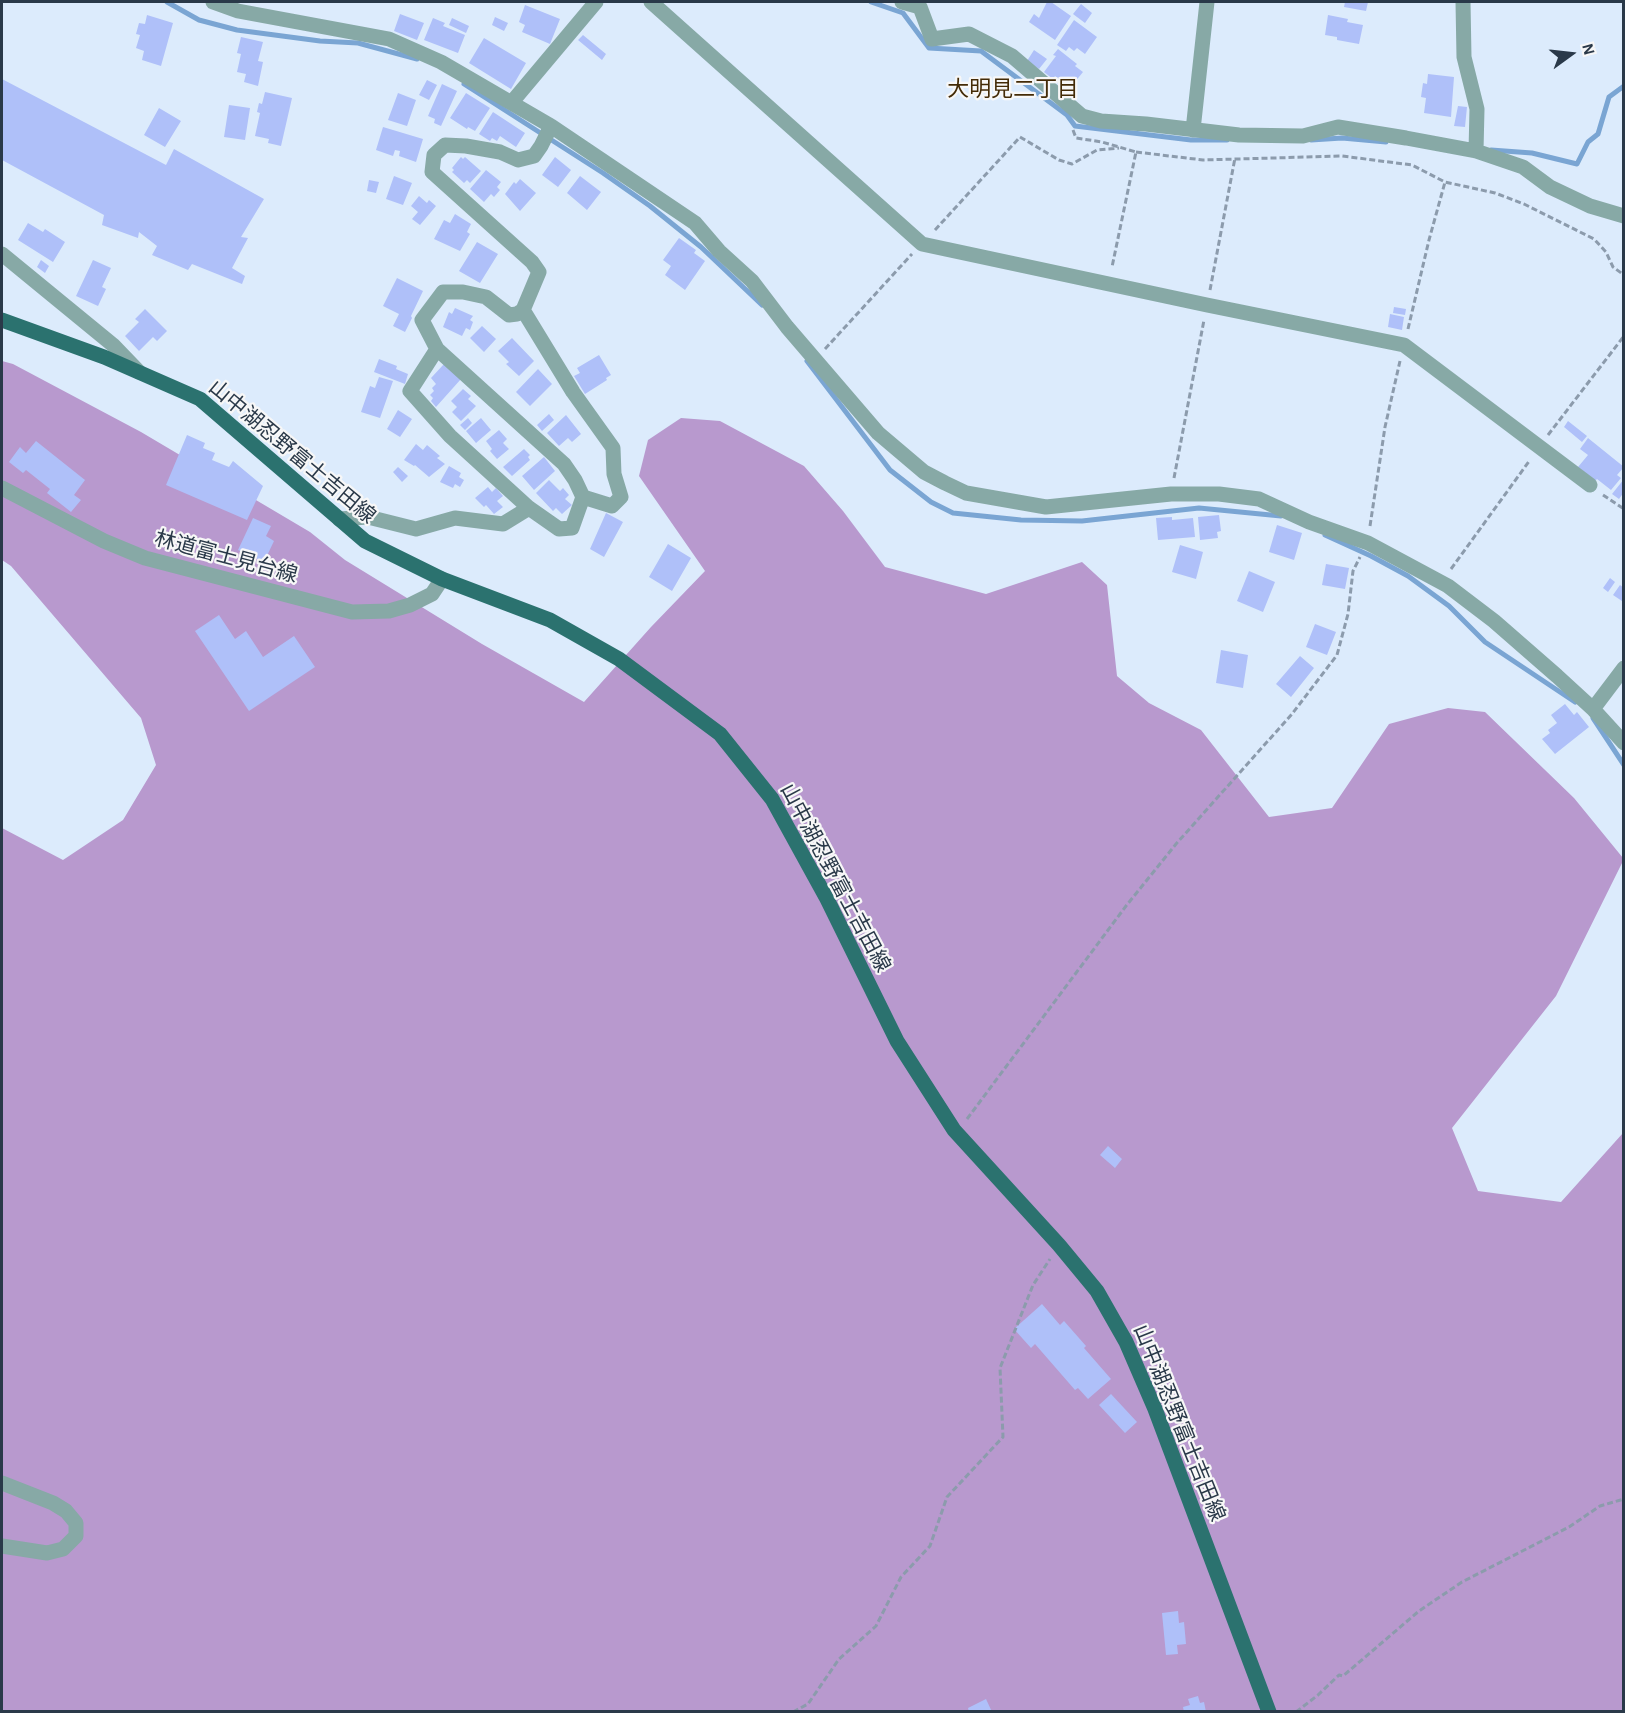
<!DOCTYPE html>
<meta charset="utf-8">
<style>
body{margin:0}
#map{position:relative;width:1625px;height:1713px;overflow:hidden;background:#dcebfc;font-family:"Alegreya Sans",sans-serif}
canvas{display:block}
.frame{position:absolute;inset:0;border:3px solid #2a3949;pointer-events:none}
.north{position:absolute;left:1541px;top:24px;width:60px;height:60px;-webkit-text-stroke:4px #f7f7f7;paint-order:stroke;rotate:75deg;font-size:16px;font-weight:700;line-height:24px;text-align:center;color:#2a3949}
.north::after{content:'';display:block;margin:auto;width:21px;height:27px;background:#2a3949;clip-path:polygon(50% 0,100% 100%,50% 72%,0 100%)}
</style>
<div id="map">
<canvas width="1625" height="1713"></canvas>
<div class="frame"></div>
<div class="north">N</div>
</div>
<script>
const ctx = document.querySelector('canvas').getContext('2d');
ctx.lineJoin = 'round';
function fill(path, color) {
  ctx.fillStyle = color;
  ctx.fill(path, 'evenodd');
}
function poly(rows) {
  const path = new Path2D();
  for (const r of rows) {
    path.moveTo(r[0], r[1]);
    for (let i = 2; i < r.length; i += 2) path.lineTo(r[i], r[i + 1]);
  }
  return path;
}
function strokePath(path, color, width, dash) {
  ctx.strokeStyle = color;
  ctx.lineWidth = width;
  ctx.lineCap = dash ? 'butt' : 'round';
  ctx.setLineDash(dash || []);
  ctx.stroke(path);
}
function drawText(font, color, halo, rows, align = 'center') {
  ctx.font = font + ' "Alegreya Sans","Noto Sans JP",sans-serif';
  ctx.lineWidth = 4.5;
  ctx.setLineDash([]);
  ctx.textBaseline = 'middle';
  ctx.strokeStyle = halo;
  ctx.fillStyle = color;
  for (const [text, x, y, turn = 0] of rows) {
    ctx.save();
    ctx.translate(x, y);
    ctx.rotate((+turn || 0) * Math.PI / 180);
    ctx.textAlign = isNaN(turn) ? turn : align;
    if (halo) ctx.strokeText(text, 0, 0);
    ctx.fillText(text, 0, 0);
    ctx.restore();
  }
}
fill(poly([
 [2,361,13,364,141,432,310,532,345,560,482,644,584,702,651,627,705,571,639,476,648,440,681,418,720,421,804,466,843,511,885,567,986,594,1082,562,1107,585,1117,676,1149,703,1201,730,1269,817,1332,808,1389,724,1448,708,1485,712,1574,798,1623,858,1623,861,1556,996,1452,1128,1478,1191,1561,1202,1623,1133,1623,1711,2,1711,2,828,63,860,123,820,156,765,141,718,11,566,2,560]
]), '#b899ce');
strokePath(poly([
 [167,2,199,20,237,30,320,41,358,43,417,59],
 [871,2,903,13,929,48,981,51,1067,115,1075,126,1191,140,1227,140],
 [464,84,603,173,650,206,701,247,762,305],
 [1311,140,1342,138,1386,142],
 [1491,150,1532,153,1577,164,1588,142,1598,134,1609,97,1624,86],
 [807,361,890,470,931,502,953,513,1021,520,1082,521,1199,508,1281,516],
 [1325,535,1371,556,1408,576,1449,606,1485,642,1575,702],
 [1593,718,1624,765]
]), '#7aa5d3', 5);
fill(poly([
 [1047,2,1051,2,1071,16,1055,40,1029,22,1034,14,1039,18],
 [1345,2,1368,2,1366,11,1344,7],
 [1081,4,1092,13,1085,23,1073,14],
 [525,5,560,19,550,44,522,32,525,25,519,22],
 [400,14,424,23,417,40,394,31],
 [147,15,173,23,161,66,142,60,144,51,136,48,140,35,136,34,139,23,145,24],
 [1328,15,1348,19,1347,22,1363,25,1359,44,1337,40,1337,37,1325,35],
 [495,17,508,23,504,31,492,25],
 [433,18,445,23,443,26,465,35,458,53,424,40],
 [452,18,469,26,466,33,449,25],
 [1074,20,1097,37,1085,54,1077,48,1074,51,1069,47,1066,51,1057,45],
 [583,35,606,54,602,60,578,40],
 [241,37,263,42,258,61,263,62,258,86,244,82,246,74,237,72,241,54,237,53],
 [484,38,526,63,511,89,469,63],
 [1058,49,1077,64,1075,66,1083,72,1070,88,1055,76,1053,79,1044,72,1056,56,1053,55],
 [1034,50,1047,59,1039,69,1027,61],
 [1428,74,1454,77,1451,117,1424,113,1426,98,1421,97,1423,83,1427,84],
 [2,79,166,165,174,149,264,199,241,237,248,238,232,268,245,276,242,284,192,264,188,270,152,255,157,246,139,232,138,238,102,225,104,215,2,160],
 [427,80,437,85,429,100,419,95],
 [442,84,457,91,441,126,434,123,435,119,428,116],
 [265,92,292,98,281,146,268,143,269,139,255,136,260,113,257,112,259,103,262,104],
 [398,93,416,100,407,126,388,120],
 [466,93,490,108,475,131,468,127,467,129,450,118],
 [229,105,250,108,245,140,224,137],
 [1458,106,1467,107,1465,127,1454,126],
 [159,108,181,121,165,147,144,135],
 [493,112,525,133,516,147,500,136,497,141,492,138,490,141,479,134],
 [383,127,423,139,416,162,399,156,400,151,395,150,393,156,376,150],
 [461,157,463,159,465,157,481,171,470,183,467,180,464,183,452,172,454,170,452,168],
 [555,157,571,170,558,187,542,175],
 [486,170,501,182,497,187,500,190,494,197,491,194,484,202,470,189],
 [394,176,412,183,403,205,386,199],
 [580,176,601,192,587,210,567,193],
 [520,179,536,193,520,211,505,194,514,182,516,184],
 [369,180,379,182,376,193,367,191],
 [419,196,427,203,429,200,436,206,420,225,412,219,418,212,411,206],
 [455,214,471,224,467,232,470,234,460,251,434,239,444,220,450,223],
 [28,223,43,232,45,229,65,242,53,262,18,240],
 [679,238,696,250,694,253,705,261,685,290,665,275,671,266,663,260],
 [477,242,498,254,480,283,459,271],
 [41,260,49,266,45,273,37,267],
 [93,260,111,268,102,287,106,289,98,306,76,296],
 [397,278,423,291,411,316,412,318,405,332,393,326,399,314,383,306],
 [1394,307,1406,309,1405,315,1393,313],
 [455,308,473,316,470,320,473,322,470,330,466,328,462,336,443,327,449,312,452,314],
 [145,309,167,331,157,341,153,337,139,351,125,336,139,322,135,319],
 [1390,314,1404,317,1402,330,1388,327],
 [482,326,496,339,484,352,470,338],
 [512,338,534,361,519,376,506,364,509,362,498,351],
 [599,355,611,375,606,378,607,380,585,394,574,376,580,373,577,368],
 [379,359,397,366,396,369,408,374,405,384,374,372],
 [444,364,461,379,436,407,431,401,433,398,430,395,434,391,432,388,436,384,431,378],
 [538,369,552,384,530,406,516,392],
 [379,377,393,381,380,418,361,412,370,386,375,388],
 [463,389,471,396,468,399,476,406,461,421,452,412,457,407,451,401],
 [398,410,412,419,400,437,387,429],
 [549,414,554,420,542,431,537,425],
 [566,415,581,434,572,442,568,438,559,446,547,433],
 [468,418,472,423,465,430,460,425],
 [481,418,491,430,476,443,466,431],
 [1568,421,1587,436,1582,442,1564,427],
 [499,430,507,439,503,443,509,449,497,459,490,451,492,449,486,441],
 [187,435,205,443,203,448,215,453,212,460,229,467,233,461,263,486,247,520,166,485],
 [1588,438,1624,467,1617,475,1621,478,1611,490,1597,479,1595,481,1578,467,1588,455,1580,449],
 [36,441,85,480,74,495,81,500,71,512,47,493,50,489,26,470,23,473,9,462,20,447,26,453],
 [416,444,423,450,427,445,440,456,437,458,445,464,429,477,415,465,414,466,404,460],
 [524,449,530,455,528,457,530,460,512,476,503,467],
 [544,457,555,471,534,490,522,476],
 [449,466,461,473,459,477,464,480,460,487,455,484,453,488,440,482],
 [398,467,408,476,402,482,393,472],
 [1624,479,1624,492,1619,499,1612,494],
 [549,480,560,491,563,488,569,495,565,499,572,505,562,514,556,508,553,511,536,493],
 [488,487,492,492,496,488,503,496,497,501,503,507,494,514,486,505,484,507,475,498],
 [606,513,623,522,604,557,590,549],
 [1219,515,1221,531,1217,532,1218,538,1200,540,1198,517],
 [1172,517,1172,520,1193,518,1195,537,1158,540,1156,518],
 [253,518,271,526,266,536,274,541,264,562,238,550],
 [1277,525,1302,533,1294,560,1269,552],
 [668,544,691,558,672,591,649,577],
 [1180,545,1203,552,1196,579,1172,572],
 [1326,564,1349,568,1345,589,1322,585],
 [1249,571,1275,582,1263,612,1237,601],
 [1610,578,1615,582,1608,592,1603,588],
 [1620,585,1624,588,1622,601,1613,595],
 [219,615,235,639,246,631,263,657,294,636,315,667,249,711,195,631],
 [1315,624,1336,632,1327,655,1306,647],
 [1221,650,1248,655,1243,688,1216,683],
 [1300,656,1314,668,1291,697,1276,684],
 [1565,704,1574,715,1577,712,1589,727,1555,754,1542,739,1550,733,1548,730,1557,723,1551,715],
 [1108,1146,1122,1159,1115,1168,1100,1155],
 [1042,1304,1060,1325,1064,1321,1086,1346,1084,1348,1111,1379,1088,1399,1078,1388,1075,1390,1035,1344,1031,1348,1014,1329],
 [1111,1394,1137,1422,1125,1433,1099,1405],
 [1178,1611,1179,1623,1184,1622,1186,1644,1177,1645,1178,1654,1166,1655,1162,1613],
 [1198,1696,1200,1703,1204,1702,1206,1712,1184,1712,1183,1707,1190,1705,1188,1699],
 [986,1699,992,1712,969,1712,968,1708]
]), '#afc0f9');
strokePath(poly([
 [1073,130,1076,138,1102,142,1136,152,1112,267],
 [1136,152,1203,160,1342,156,1412,165,1445,182,1495,193,1524,204,1594,239,1606,252,1613,267,1624,275],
 [935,230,1020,137,1059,160,1072,164,1097,150,1119,148],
 [1210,290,1235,158],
 [1408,329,1429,240,1445,182],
 [825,349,912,254],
 [1548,435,1624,336],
 [1174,478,1204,320],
 [1603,495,1624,509],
 [1370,526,1385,427,1400,361],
 [1451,569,1530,460],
 [967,1119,1126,906,1176,844,1292,714,1337,655,1348,614,1353,571,1360,557],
 [793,1712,808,1704,839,1659,876,1626,901,1577,930,1546,947,1497,1003,1437,1000,1368,1033,1285,1050,1259],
 [1296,1712,1318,1695,1339,1675,1343,1676,1419,1611,1462,1582,1569,1527,1600,1506,1624,1499]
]), '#8c9bac', 3, [6, 3]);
strokePath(poly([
 [213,2,238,11,389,39,441,62,551,126,695,223,719,251,752,281,787,327,878,433,924,472,945,483,966,493,1046,507,1171,494,1219,494,1259,499,1309,522,1368,543,1448,586,1494,621,1557,676,1593,709,1624,743],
 [651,2,922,244,1207,305,1404,345,1590,485],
 [902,2,920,7,932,39,969,34,1012,56,1082,116,1101,121,1146,124,1239,135,1303,136,1338,127,1406,138,1476,151,1523,167,1550,187,1590,206,1624,216],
 [1463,2,1464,57,1477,109,1476,151],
 [512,102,596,2],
 [1193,130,1207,2],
 [2,254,113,345,139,372],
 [523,310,573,392,613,448,614,474,621,497,612,506,583,497],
 [437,349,564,464,575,480,583,497,572,528,559,529,529,508,450,436,410,391,437,349,422,320,443,292,463,292,486,297,509,315,517,314,523,310,539,272,532,262,432,172,434,155,445,145,466,146,500,152,518,160,534,156,541,146,551,126],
 [2,488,104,541,145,558,352,612,389,611,410,605,432,594,442,579],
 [339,519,368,517,416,529,455,518,503,524,529,508],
 [1593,709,1624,668],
 [2,1483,53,1503,66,1511,76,1523,76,1536,63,1549,47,1553,2,1546]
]), '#87a9a6', 15);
strokePath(poly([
 [2,320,104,357,200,399,365,541,442,579,550,620,619,659,720,734,772,799,827,899,897,1041,954,1130,1059,1245,1097,1291,1126,1342,1155,1409,1269,1712]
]), '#2b726f', 15);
drawText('21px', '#2a3949', '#f7f7f7', [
 ["山中湖忍野富士吉田線",292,452,40],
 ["林道富士見台線",226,557,15],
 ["山中湖忍野富士吉田線",835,878,62],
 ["山中湖忍野富士吉田線",1179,1423,68]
]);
drawText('22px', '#432b07', '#f7f7f7', [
 ["大明見二丁目",1013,89]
]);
</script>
